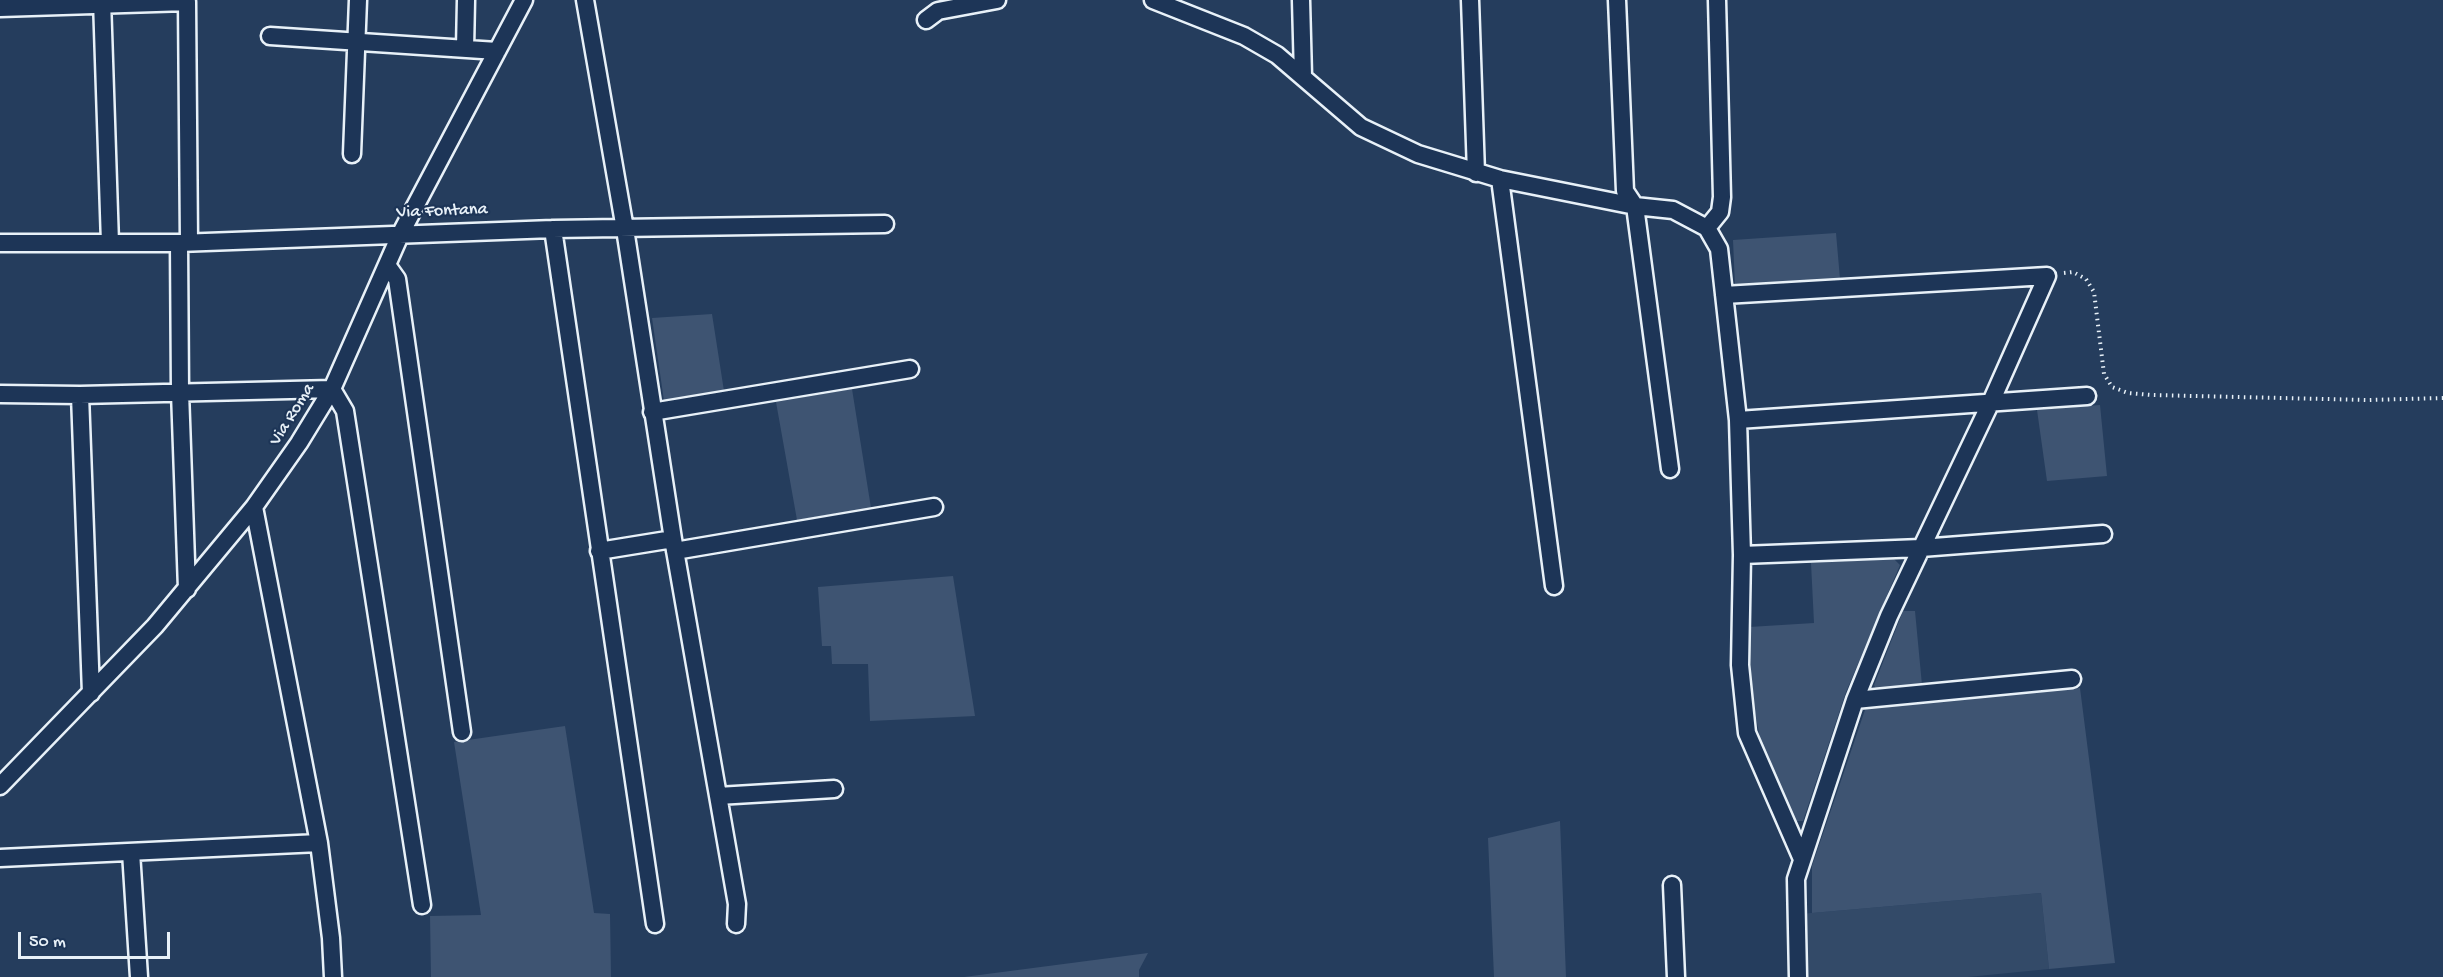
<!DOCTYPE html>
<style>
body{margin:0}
#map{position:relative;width:2443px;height:977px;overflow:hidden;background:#253d5d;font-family:"Gochi Hand",sans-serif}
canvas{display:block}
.scale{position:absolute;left:18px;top:932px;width:152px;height:27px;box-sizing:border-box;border:3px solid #e8f1f8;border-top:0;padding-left:8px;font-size:18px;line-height:21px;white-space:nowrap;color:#e8f1f8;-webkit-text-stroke:4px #1d3557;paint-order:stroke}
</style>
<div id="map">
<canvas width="2443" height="977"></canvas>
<div class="scale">50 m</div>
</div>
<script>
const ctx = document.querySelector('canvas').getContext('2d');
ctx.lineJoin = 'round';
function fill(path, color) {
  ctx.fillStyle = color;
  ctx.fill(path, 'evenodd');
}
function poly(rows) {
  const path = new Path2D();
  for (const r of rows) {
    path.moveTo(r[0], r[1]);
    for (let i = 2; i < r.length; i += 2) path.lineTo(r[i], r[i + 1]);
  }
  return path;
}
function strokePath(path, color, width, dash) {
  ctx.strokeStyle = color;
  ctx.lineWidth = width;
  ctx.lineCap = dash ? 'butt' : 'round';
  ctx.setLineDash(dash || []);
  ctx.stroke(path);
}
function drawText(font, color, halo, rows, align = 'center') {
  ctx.font = font + ' "Gochi Hand",sans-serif';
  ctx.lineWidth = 4.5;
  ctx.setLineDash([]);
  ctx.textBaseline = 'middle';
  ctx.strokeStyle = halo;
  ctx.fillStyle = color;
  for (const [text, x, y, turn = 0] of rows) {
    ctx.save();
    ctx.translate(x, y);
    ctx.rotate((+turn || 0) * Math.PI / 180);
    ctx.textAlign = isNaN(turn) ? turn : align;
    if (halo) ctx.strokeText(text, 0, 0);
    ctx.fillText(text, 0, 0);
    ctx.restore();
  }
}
fill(poly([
 [2041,893,2049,969,1968,977,1802,977,1800,914]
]), '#334a68');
fill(poly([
 [1836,233,1840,279,1735,286,1733,240],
 [712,314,724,391,664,401,652,318],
 [852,389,871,508,797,520,776,402],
 [2100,405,2107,476,2047,481,2037,410],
 [1894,559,1900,565,1846,692,1803,821,1795,821,1761,743,1752,697,1749,627,1814,623,1811,563],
 [953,576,975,716,870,721,868,664,832,664,831,646,822,646,818,587],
 [1903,611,1915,611,1922,685,1876,689,1874,685],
 [2080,688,2115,963,2049,969,2041,893,1812,913,1812,866,1866,707],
 [565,726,594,913,610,914,611,977,431,977,430,916,481,915,454,742],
 [1560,821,1566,977,1494,977,1488,838],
 [1148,953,1139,970,1139,977,964,977]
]), '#3e5472');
const minor = poly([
 [102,0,110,243],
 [585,0,625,229,673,539,737,904,736,924],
 [1153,0,1244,36,1277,55,1361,127,1418,154,1500,179,1635,206,1673,210,1707,228,1719,249,1738,420,1742,555,1740,665,1747,733,1802,859],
 [1301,0,1303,76],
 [1470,0,1476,173],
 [1617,0,1625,191,1635,206,1670,469],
 [0,8,187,2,189,242],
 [926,20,938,11,997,0],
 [270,36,497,51],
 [465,49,466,0],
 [352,154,358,0],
 [1500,179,1554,586],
 [1707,228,1720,212,1722,197,1717,0],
 [553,229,655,924],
 [0,243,179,243,553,229,885,224],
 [179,243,180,392,187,589],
 [387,265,397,279,462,732],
 [1724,295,2047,276,1991,402,1889,616,1855,700,1796,879,1798,977],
 [0,394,80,395,332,389,345,411,422,905],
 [80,395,91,693],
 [652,412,910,369],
 [1738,420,2087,396],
 [254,507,319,843,331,938,333,977],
 [599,551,673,539],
 [675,551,934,507],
 [1742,555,1921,548,2103,534],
 [1855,700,2072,679],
 [0,786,155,626,254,507,299,443,332,389,401,233,524,0],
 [718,796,834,789],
 [131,852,139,977],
 [0,858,319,843],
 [1672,885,1676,977]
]);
strokePath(minor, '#e8f1f8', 21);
strokePath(poly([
 [2064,273,2073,272,2086,279,2094,292,2104,374,2112,387,2128,393,2152,395,2368,400,2443,398]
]), '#e8f1f8', 4, [1.5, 4.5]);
strokePath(minor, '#1d3557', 16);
drawText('18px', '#e8f1f8', '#1d3557', [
 ["Via Fontana",442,212,-2],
 ["Via Roma",293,415,-58]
]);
</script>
